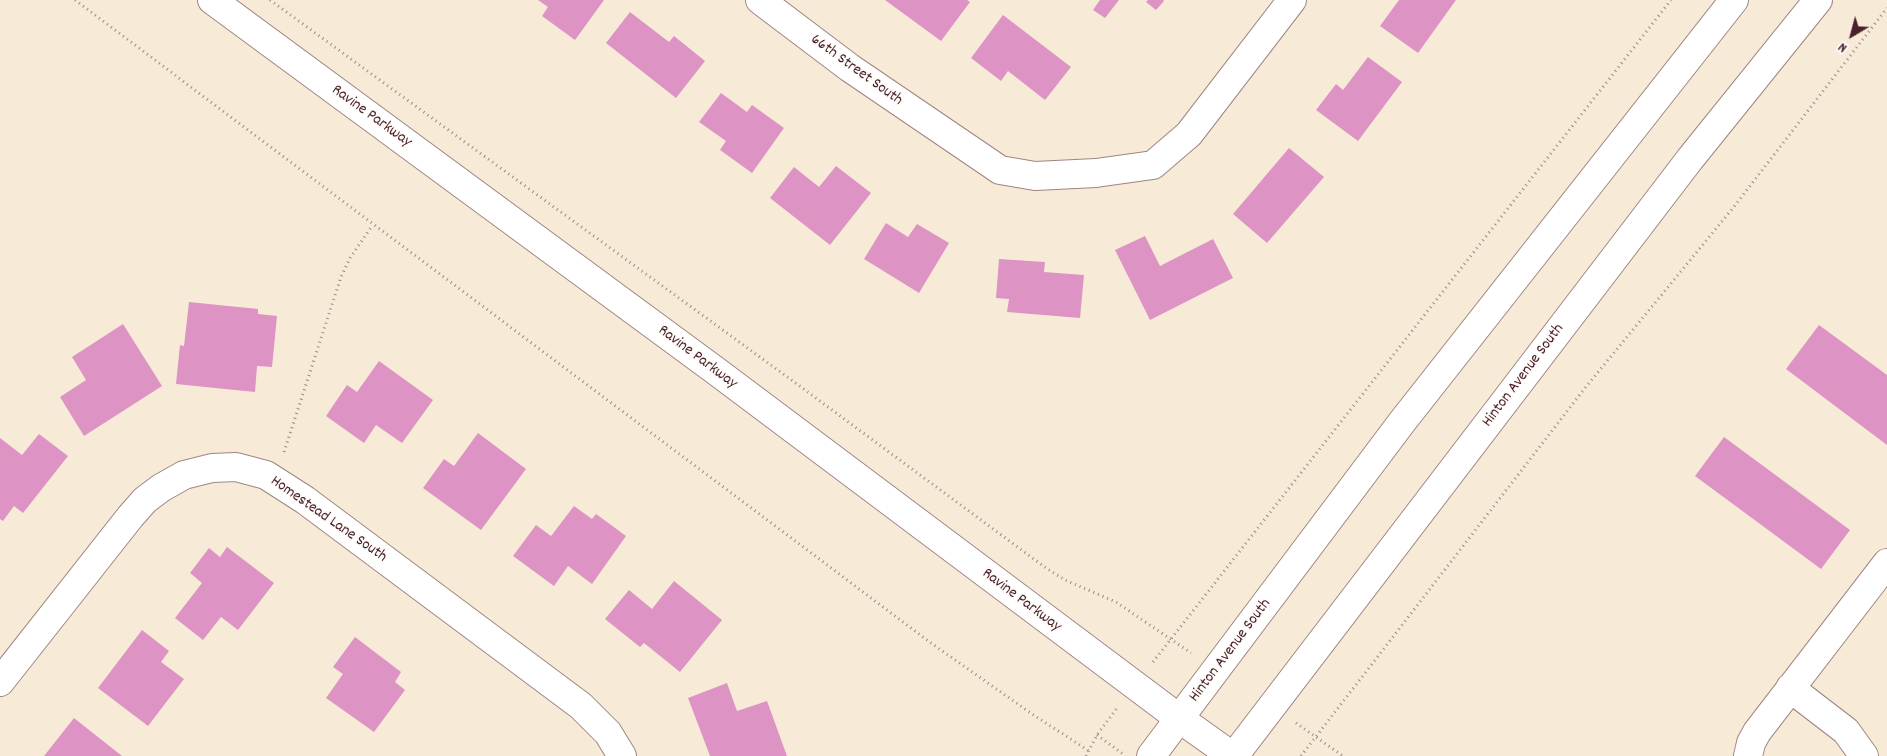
<!DOCTYPE html>
<style>
body{margin:0}
#map{position:relative;width:1887px;height:756px;overflow:hidden;background:#f7ebd8;font-family:Dekko,sans-serif}
canvas{display:block}
.north{position:absolute;left:1827px;top:10px;width:50px;height:50px;-webkit-text-stroke:4px #fdfcf7;paint-order:stroke;rotate:217deg;font-size:14px;font-weight:700;line-height:20px;text-align:center;color:#4a1f2b}
.north::after{content:'';display:block;margin:auto;width:18px;height:22px;background:#4a1f2b;clip-path:polygon(50% 0,100% 100%,50% 72%,0 100%)}
</style>
<div id="map">
<canvas width="1887" height="756"></canvas>
<div class="north">N</div>
</div>
<script>
const ctx = document.querySelector('canvas').getContext('2d');
ctx.lineJoin = 'round';
function fill(path, color) {
  ctx.fillStyle = color;
  ctx.fill(path, 'evenodd');
}
function poly(rows) {
  const path = new Path2D();
  for (const r of rows) {
    path.moveTo(r[0], r[1]);
    for (let i = 2; i < r.length; i += 2) path.lineTo(r[i], r[i + 1]);
  }
  return path;
}
function strokePath(path, color, width, dash) {
  ctx.strokeStyle = color;
  ctx.lineWidth = width;
  ctx.lineCap = dash ? 'butt' : 'round';
  ctx.setLineDash(dash || []);
  ctx.stroke(path);
}
function drawText(font, color, halo, rows, align = 'center') {
  ctx.font = font + ' Dekko,sans-serif';
  ctx.lineWidth = 4;
  ctx.setLineDash([]);
  ctx.textBaseline = 'middle';
  ctx.strokeStyle = halo;
  ctx.fillStyle = color;
  for (const [text, x, y, turn = 0] of rows) {
    ctx.save();
    ctx.translate(x, y);
    ctx.rotate((+turn || 0) * Math.PI / 180);
    ctx.textAlign = isNaN(turn) ? turn : align;
    if (halo) ctx.strokeText(text, 0, 0);
    ctx.fillText(text, 0, 0);
    ctx.restore();
  }
}
fill(poly([
 [538,0,604,0,575,40,542,16,548,7],
 [885,0,967,0,970,2,941,41],
 [1100,0,1119,0,1105,18,1093,10],
 [1148,0,1163,0,1164,1,1156,10,1146,2],
 [1399,0,1456,0,1418,53,1380,26],
 [630,12,669,42,674,36,705,61,676,98,606,43],
 [1003,15,1071,67,1045,100,1008,71,1001,81,971,58],
 [1368,57,1402,82,1358,141,1316,110,1336,84,1343,90],
 [721,93,747,112,752,105,784,128,752,173,720,150,726,141,699,122],
 [1289,148,1324,177,1267,243,1233,214],
 [836,166,871,193,830,245,770,198,794,167,819,187],
 [886,223,908,237,917,224,949,243,919,293,864,259],
 [1145,236,1160,266,1213,239,1233,278,1150,320,1115,250],
 [999,259,1045,262,1044,272,1084,275,1080,318,1007,312,1009,299,996,298],
 [189,302,258,309,258,314,277,316,272,367,257,366,255,392,176,384,180,345,184,346],
 [123,324,162,386,84,436,60,397,86,380,72,357],
 [1819,325,1887,375,1887,445,1786,369],
 [379,361,433,400,402,443,376,425,364,443,326,416,347,385,357,392],
 [478,433,526,469,481,530,423,488,444,459,454,466],
 [39,434,68,456,23,513,14,506,3,521,0,519,0,438,22,455],
 [1724,437,1850,530,1821,569,1695,476],
 [574,506,592,519,596,514,626,536,592,584,568,566,554,586,513,556,536,525,551,536],
 [227,547,274,583,238,630,221,617,203,640,175,618,202,583,190,573,209,548,220,557],
 [674,581,722,620,680,672,644,643,640,647,605,619,629,590,652,609],
 [142,630,169,651,161,662,184,679,148,726,98,688],
 [355,637,401,672,395,682,405,690,374,732,326,698,343,674,333,667],
 [727,683,737,711,767,701,787,756,710,756,688,698],
 [74,718,122,756,44,756]
]), '#dd93c4');
const minor = poly([
 [760,0,850,68,1000,170,1035,176,1096,173,1153,165,1189,134,1292,0],
 [0,682,130,517,145,500,161,488,184,475,212,468,236,467,266,475,305,500,581,706,608,733,622,756],
 [1790,688,1846,731,1864,756],
 [1748,756,1751,743,1757,732,1887,563]
]);
const tertiary = poly([
 [212,0,716,371,1180,719,1232,756]
]);
const secondary = poly([
 [1151,756,1402,422,1734,0],
 [1234,756,1690,159,1818,0]
]);
strokePath(minor, '#a08582', 30);
strokePath(tertiary, '#a08582', 30);
strokePath(secondary, '#a08582', 30);
strokePath(poly([
 [75,0,931,643,1032,714,1089,751],
 [270,0,801,387,1046,568,1065,580,1116,602,1191,653],
 [284,452,341,277,350,258,372,226],
 [1153,662,1671,0],
 [1296,723,1343,756],
 [1097,735,1123,754],
 [1086,756,1097,735,1117,708],
 [1301,756,1585,388,1733,208,1887,8]
]), '#a08582', 3, [1, 4]);
strokePath(minor, '#fff', 28);
strokePath(tertiary, '#fff', 28);
strokePath(secondary, '#fff', 28);
drawText('16px', '#4a1f2b', '#fdfcf7', [
 ["66th Street South",856,71,36],
 ["Ravine Parkway",371,117,36],
 ["Ravine Parkway",697,358,37],
 ["Hinton Avenue South",1524,376,-53],
 ["Homestead Lane South",328,520,35],
 ["Ravine Parkway",1021,601,37],
 ["Hinton Avenue South",1231,651,-53]
]);
</script>
